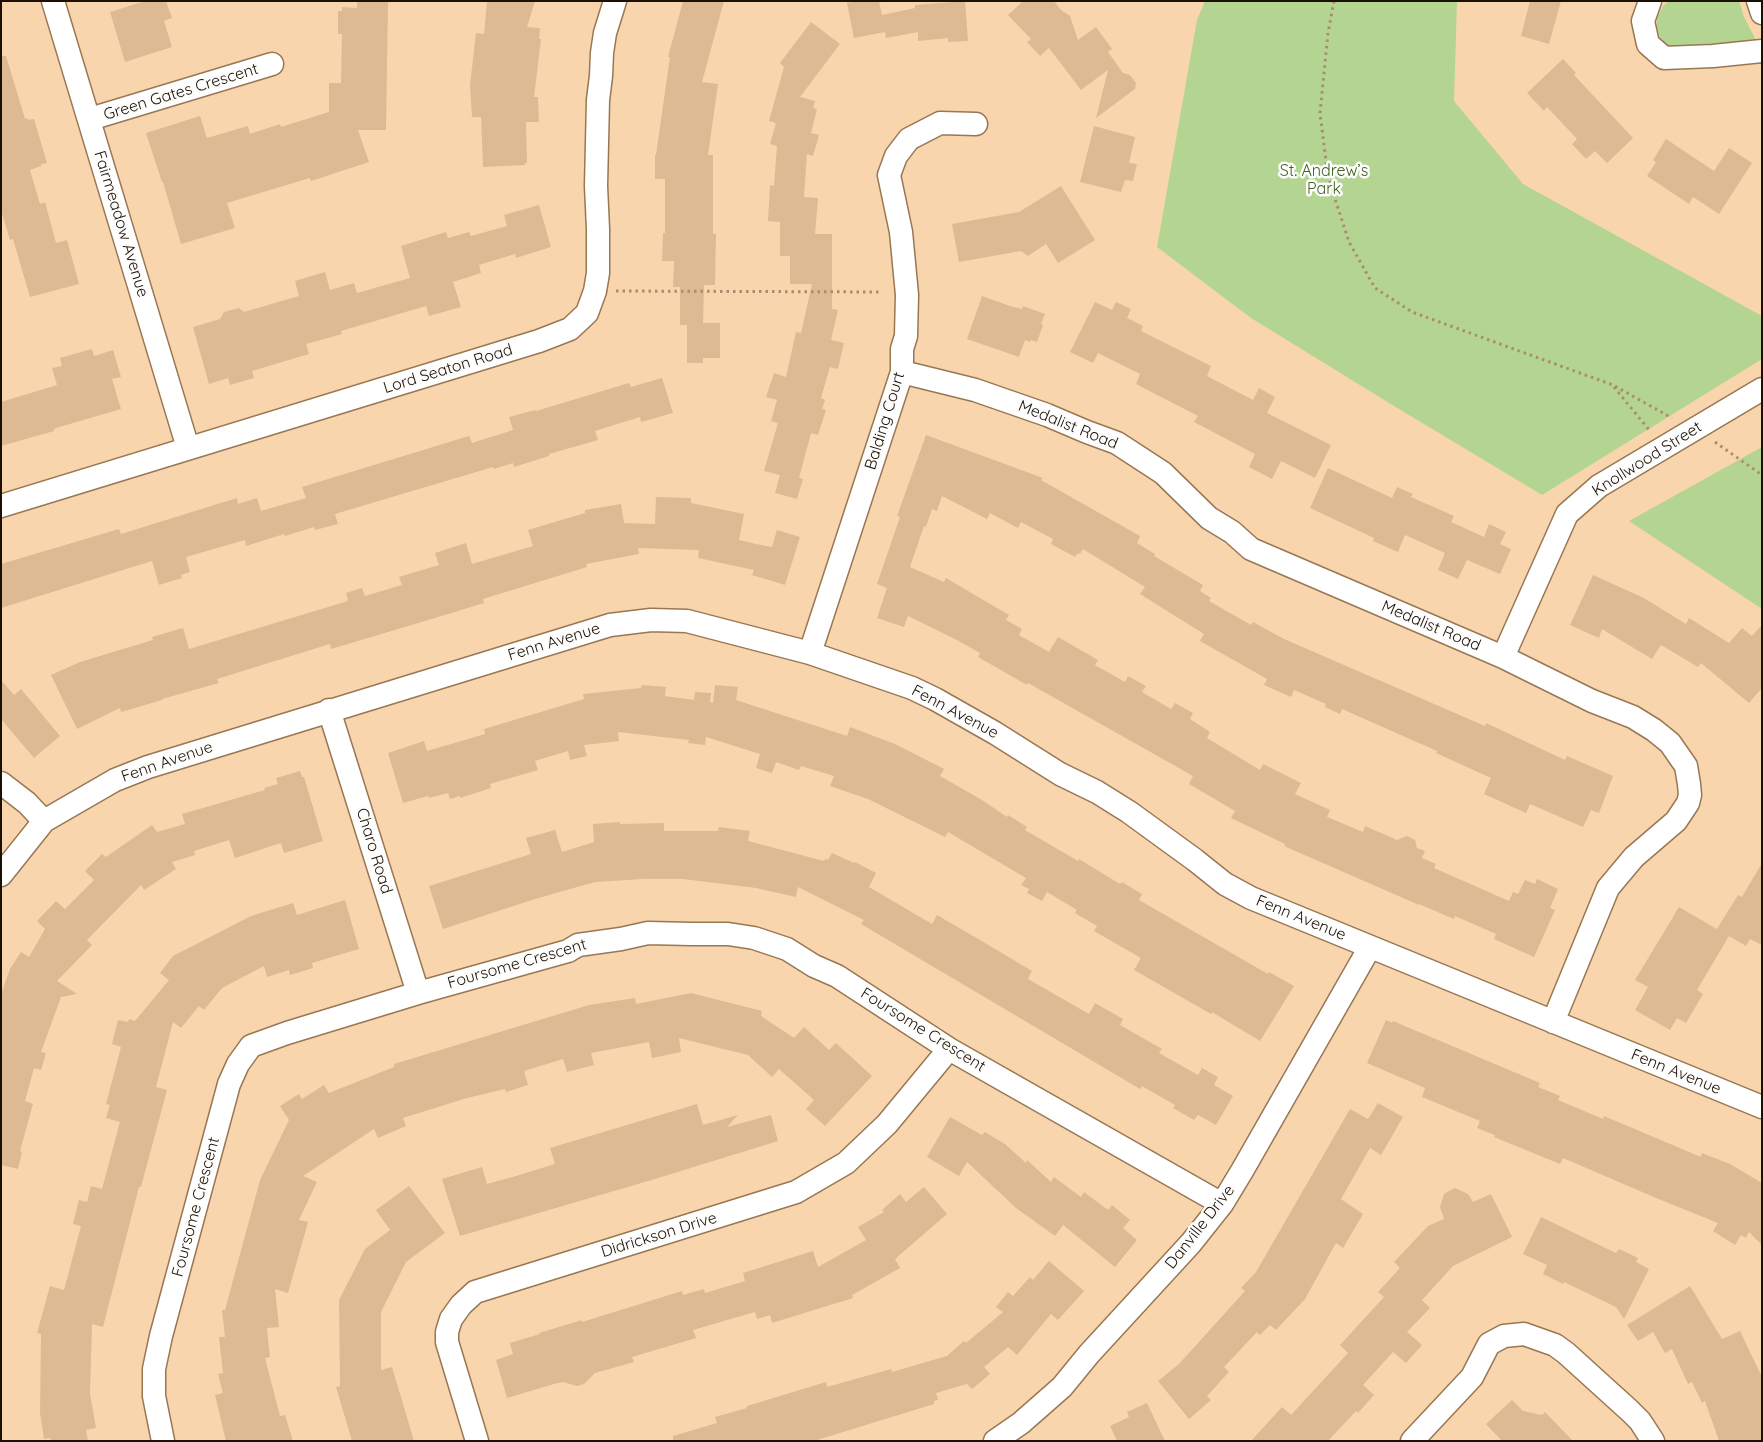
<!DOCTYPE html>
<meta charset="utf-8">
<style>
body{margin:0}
#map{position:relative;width:1763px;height:1442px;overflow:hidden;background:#f9d5ae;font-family:Quicksand,sans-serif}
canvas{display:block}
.frame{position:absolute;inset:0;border:2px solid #1c1003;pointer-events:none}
</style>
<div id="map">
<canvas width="1763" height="1442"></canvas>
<div class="frame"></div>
</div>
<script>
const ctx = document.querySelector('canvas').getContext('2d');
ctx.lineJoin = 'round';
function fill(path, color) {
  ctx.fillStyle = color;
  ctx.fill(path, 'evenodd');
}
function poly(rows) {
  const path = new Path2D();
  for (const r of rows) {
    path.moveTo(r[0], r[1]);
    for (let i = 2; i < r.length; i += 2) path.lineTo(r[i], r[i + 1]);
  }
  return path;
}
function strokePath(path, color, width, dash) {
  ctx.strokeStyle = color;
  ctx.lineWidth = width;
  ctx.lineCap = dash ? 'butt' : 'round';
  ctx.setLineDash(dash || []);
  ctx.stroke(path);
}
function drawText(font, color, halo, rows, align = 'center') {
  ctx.font = font + ' Quicksand,sans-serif';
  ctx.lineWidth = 5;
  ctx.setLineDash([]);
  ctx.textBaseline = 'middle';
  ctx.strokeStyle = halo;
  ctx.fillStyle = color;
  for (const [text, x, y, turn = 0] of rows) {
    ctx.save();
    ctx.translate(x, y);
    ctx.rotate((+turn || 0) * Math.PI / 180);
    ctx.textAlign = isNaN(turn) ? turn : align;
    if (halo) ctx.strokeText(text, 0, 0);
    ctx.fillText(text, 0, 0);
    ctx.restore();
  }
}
fill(poly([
 [1205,1,1457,1,1454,101,1523,184,1762,316,1762,359,1542,495,1389,403,1251,318,1157,247,1197,20],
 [1669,1,1739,1,1744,17,1758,44,1677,51,1668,46,1660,38,1657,28,1657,18,1663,6],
 [1762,447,1762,609,1629,521]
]), '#b4d591');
fill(poly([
 [145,1,166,1,172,18,164,21,172,47,125,62,110,12],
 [357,1,388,1,386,130,358,130,369,162,311,181,310,178,227,203,235,228,181,244,163,182,162,182,146,133,200,116,207,138,248,126,250,134,280,124,281,127,329,112,329,83,341,83,342,34,338,34,338,11,342,11,342,7,357,8],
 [487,1,535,1,527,27,540,28,539,39,541,39,534,97,538,97,539,122,526,122,527,163,525,163,525,165,483,167,481,117,472,117,470,85,476,33,484,34],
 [683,1,724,1,702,82,718,84,708,155,713,155,713,234,716,234,715,285,704,285,703,323,720,323,720,358,703,358,703,363,687,363,687,325,680,325,680,287,673,287,674,261,662,261,663,233,665,233,665,179,655,179,655,155,656,155,670,57,668,57],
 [857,1,879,1,882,15,915,8,915,5,965,1,968,41,948,42,948,38,918,41,918,32,886,38,885,32,854,38,847,3],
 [1023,1,1054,1,1061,10,1070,16,1078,40,1096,27,1112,49,1108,52,1123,73,1130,75,1136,83,1135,89,1096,118,1108,70,1081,90,1049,48,1040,56,1027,42,1031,39,1008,15],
 [1530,1,1561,1,1549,44,1521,36],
 [811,22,840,44,800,97,815,101,813,108,817,109,811,133,819,135,813,156,807,154,804,197,818,198,815,234,832,234,832,309,838,310,831,340,844,343,838,369,830,367,821,398,825,400,822,409,826,410,818,435,811,433,799,478,803,479,797,499,775,493,780,475,764,471,778,423,771,421,777,400,766,397,774,373,786,377,796,332,801,333,812,284,790,284,790,256,780,256,780,222,768,221,770,185,774,186,777,146,770,144,776,123,769,121,784,67,780,63],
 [1,56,6,56,25,119,28,118,28,120,34,119,47,163,41,164,41,166,30,170,40,204,45,202,56,243,67,240,79,284,30,297,13,239,10,240,1,210],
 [1563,59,1576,73,1574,75,1633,138,1607,163,1595,151,1586,159,1572,144,1577,139,1547,107,1544,111,1527,93],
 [1094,126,1135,137,1129,163,1137,164,1133,181,1125,180,1121,192,1080,182],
 [1666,139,1714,171,1729,148,1752,163,1719,214,1693,197,1689,204,1647,176,1656,162,1653,160],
 [1061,186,1095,240,1058,263,1046,244,1028,256,1021,251,959,262,952,224,1019,212],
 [539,205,551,247,516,258,515,254,479,265,481,273,453,282,461,307,429,316,426,306,341,331,342,334,306,344,309,354,252,371,254,378,230,385,228,378,209,384,193,327,220,319,224,312,239,308,244,312,299,296,295,281,325,272,330,290,354,283,357,293,410,278,401,246,446,232,448,238,469,232,471,236,507,226,504,215],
 [982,296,1010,306,1022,309,1023,306,1045,314,1041,324,1043,325,1037,342,1031,340,1030,342,1025,340,1019,357,967,339],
 [1095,302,1112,310,1116,302,1131,309,1127,318,1143,326,1141,331,1211,366,1207,376,1253,400,1259,388,1275,397,1267,413,1331,445,1315,478,1281,461,1272,479,1249,467,1255,454,1194,422,1198,416,1136,384,1140,374,1098,353,1093,363,1070,352],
 [92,349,94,356,113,350,121,377,112,379,121,409,56,428,54,429,54,431,1,446,1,402,57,385,52,368,62,366,60,358],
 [662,378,673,413,641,422,640,417,595,431,598,440,549,454,549,456,514,467,513,463,494,469,493,467,335,514,338,524,315,530,314,527,285,536,284,534,246,546,245,540,186,557,190,572,181,575,182,578,159,585,152,561,1,608,1,564,119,529,121,534,237,498,238,504,257,498,261,511,306,498,302,487,469,436,472,443,513,430,509,417,535,410,536,411,629,383,631,387],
 [926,435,1043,478,1041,480,1140,536,1137,543,1155,554,1154,556,1203,585,1200,591,1211,598,1209,601,1251,625,1253,622,1284,639,1485,726,1486,723,1565,760,1567,756,1613,776,1599,813,1591,810,1583,827,1530,804,1526,813,1484,794,1491,778,1436,753,1437,751,1342,709,1340,714,1325,707,1326,704,1294,690,1291,697,1264,685,1267,679,1200,641,1204,634,1140,594,1145,587,1083,549,1080,554,1078,553,1075,557,1051,544,1053,539,1021,522,1018,528,990,513,987,519,942,496,937,511,932,509,926,527,924,526,910,567,944,582,946,578,1009,615,1006,620,1022,629,1019,635,1049,652,1058,637,1098,660,1095,665,1125,682,1128,676,1146,686,1142,692,1171,709,1175,703,1193,713,1190,719,1210,732,1207,738,1260,770,1263,764,1301,783,1295,794,1330,810,1327,817,1363,832,1365,826,1397,840,1407,836,1415,840,1417,848,1425,851,1422,858,1436,864,1434,868,1509,901,1513,892,1518,894,1525,880,1535,884,1537,879,1558,889,1550,908,1555,910,1534,957,1494,939,1496,934,1455,916,1454,919,1419,904,1419,905,1284,846,1285,844,1231,818,1235,811,1189,784,1193,776,1028,683,1027,685,978,657,980,653,957,640,908,616,904,627,877,618,887,588,877,584,900,517,897,516],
 [1328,468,1392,498,1397,487,1413,494,1411,497,1454,516,1451,522,1484,537,1489,524,1506,532,1500,544,1511,549,1500,574,1467,560,1458,579,1438,570,1445,553,1405,535,1398,552,1373,541,1374,538,1310,508],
 [656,497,691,498,691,503,744,514,739,540,756,544,772,547,777,530,800,537,785,585,752,575,754,570,698,558,699,550,638,548,639,554,586,564,587,567,483,599,484,603,435,618,331,649,330,644,217,679,219,683,162,699,162,700,121,712,120,708,77,729,51,675,80,662,153,640,152,637,183,628,189,649,348,601,346,593,362,588,365,596,402,585,399,577,439,565,435,553,466,543,472,564,499,556,533,546,528,530,585,513,585,510,621,504,624,523,655,524],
 [1593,575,1644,598,1686,624,1689,618,1729,643,1742,628,1752,636,1762,625,1762,688,1749,703,1701,663,1698,667,1661,645,1652,659,1602,629,1599,638,1570,625],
 [1,680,14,695,21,689,60,736,34,758,1,719],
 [642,685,666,687,665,696,694,700,695,692,711,693,710,702,713,703,715,685,738,687,736,700,847,736,850,727,895,744,944,769,940,776,982,800,1007,817,1008,815,1027,827,1025,830,1078,861,1079,859,1120,884,1122,882,1142,894,1139,900,1268,974,1269,972,1294,986,1260,1041,1212,1012,1211,1014,1134,970,1141,958,1094,931,1097,926,1075,913,1077,910,1047,892,1042,901,1027,893,1029,889,1021,885,1026,878,948,832,945,837,868,799,830,786,834,776,801,766,799,770,776,762,772,773,756,768,760,754,706,737,705,745,688,743,689,740,618,732,619,741,584,745,587,756,570,760,568,751,535,761,538,770,490,784,491,788,460,798,460,796,450,799,448,793,429,798,428,796,403,803,388,753,424,741,427,751,485,734,484,729,584,699,583,694,641,688],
 [300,771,302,777,304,777,323,841,284,853,281,843,235,858,229,840,194,851,195,855,172,862,176,869,144,890,141,885,87,940,92,945,57,981,77,994,61,997,41,1052,46,1053,41,1070,34,1068,25,1101,33,1104,20,1151,22,1152,18,1169,1,1165,1,994,10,969,21,952,29,957,45,929,37,921,56,901,65,909,94,880,85,871,102,854,106,857,152,825,157,832,185,824,182,814,265,790,264,788,278,784,276,778],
 [620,822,620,824,664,823,664,831,718,831,719,827,750,831,748,841,824,861,825,859,828,860,832,853,854,863,855,862,876,873,869,887,932,924,937,915,980,940,1032,971,1028,979,1089,1014,1095,1003,1123,1019,1120,1025,1162,1049,1159,1053,1198,1075,1202,1068,1218,1077,1214,1085,1233,1096,1216,1125,1198,1115,1194,1120,1173,1108,1175,1105,1142,1086,1140,1089,861,924,864,920,798,887,796,897,756,888,683,879,643,879,595,882,535,899,443,929,429,886,531,854,526,838,555,830,562,852,594,842,593,824],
 [1762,863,1762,945,1750,939,1746,946,1717,929,1738,895,1742,897],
 [345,900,359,949,312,963,313,968,290,975,289,970,267,977,264,966,222,988,204,1010,199,1006,181,1028,173,1022,156,1087,167,1090,141,1187,139,1187,103,1327,92,1324,90,1394,96,1428,86,1430,88,1441,51,1441,50,1438,44,1439,40,1413,41,1334,37,1333,50,1286,64,1290,81,1226,73,1224,79,1200,87,1202,91,1186,102,1189,120,1122,106,1118,110,1105,106,1104,121,1047,112,1044,118,1020,128,1022,129,1019,135,1021,169,980,160,973,173,956,251,916,293,903,297,915],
 [1679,907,1729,936,1697,990,1703,994,1686,1023,1677,1018,1670,1030,1635,1010,1648,987,1635,980],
 [691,993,762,1011,761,1016,794,1038,804,1027,829,1050,836,1043,872,1076,825,1126,806,1109,814,1100,779,1069,772,1077,748,1055,679,1038,681,1052,652,1058,649,1042,591,1053,594,1065,567,1072,563,1059,524,1071,528,1085,506,1092,505,1089,467,1098,403,1118,406,1126,378,1138,374,1129,303,1176,317,1182,299,1220,308,1222,288,1293,275,1289,279,1327,267,1328,270,1357,265,1358,280,1416,285,1415,293,1441,226,1441,215,1395,223,1393,218,1374,223,1373,219,1337,225,1337,222,1310,225,1310,260,1180,289,1120,280,1106,299,1094,302,1099,324,1085,329,1093,394,1067,394,1064,589,1005,635,998,636,1004],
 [1386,1020,1392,1023,1393,1021,1540,1083,1538,1087,1560,1096,1558,1100,1603,1119,1604,1116,1701,1157,1702,1153,1730,1164,1762,1183,1762,1245,1749,1232,1746,1238,1741,1235,1735,1245,1713,1231,1718,1223,1656,1198,1563,1158,1560,1164,1494,1137,1495,1135,1477,1128,1480,1121,1422,1097,1425,1088,1367,1063],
 [1378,1103,1403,1117,1381,1155,1370,1148,1341,1199,1363,1214,1343,1248,1336,1243,1305,1299,1276,1330,1270,1325,1260,1335,1257,1332,1224,1367,1229,1372,1207,1396,1211,1400,1189,1419,1158,1381,1179,1364,1245,1291,1241,1288,1256,1272,1350,1109,1368,1119],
 [697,1104,703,1125,738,1115,727,1127,771,1115,778,1141,655,1179,460,1236,442,1179,482,1167,487,1184,516,1176,555,1164,550,1148],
 [950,1117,982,1135,985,1132,1005,1144,1026,1163,1027,1160,1051,1182,1054,1177,1081,1197,1084,1192,1108,1210,1112,1205,1130,1220,1123,1228,1137,1240,1115,1267,1063,1225,1055,1236,1016,1208,967,1162,959,1176,927,1157],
 [409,1186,445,1233,406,1262,381,1312,381,1370,392,1367,414,1441,352,1441,336,1387,340,1386,339,1300,365,1249,390,1230,376,1210],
 [924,1187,947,1214,895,1259,900,1268,852,1295,853,1298,772,1323,770,1315,757,1319,755,1312,693,1330,696,1338,632,1357,634,1362,595,1373,584,1384,577,1386,563,1382,554,1384,507,1398,496,1360,513,1354,510,1343,540,1334,539,1333,582,1320,582,1322,682,1291,683,1295,704,1289,705,1293,745,1281,743,1273,813,1251,818,1267,866,1240,858,1227,884,1212,882,1210,900,1194,906,1202],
 [1455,1188,1468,1194,1473,1202,1491,1194,1512,1237,1453,1266,1422,1300,1430,1308,1407,1332,1422,1345,1406,1363,1393,1352,1363,1385,1374,1395,1358,1413,1356,1411,1328,1441,1251,1441,1282,1407,1291,1415,1348,1353,1340,1345,1384,1297,1378,1292,1400,1268,1394,1262,1428,1226,1444,1219,1440,1207,1444,1194],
 [1541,1217,1616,1253,1619,1249,1638,1258,1636,1262,1649,1269,1624,1319,1616,1307,1564,1282,1563,1284,1543,1274,1547,1265,1523,1254],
 [1049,1261,1084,1291,1058,1320,1051,1314,1017,1355,1008,1347,984,1367,990,1374,972,1389,967,1384,936,1393,938,1400,934,1401,934,1404,814,1441,673,1441,673,1436,717,1423,715,1417,747,1408,747,1406,826,1382,827,1387,891,1369,892,1372,947,1356,964,1341,966,1343,1003,1312,996,1307,1008,1292,1013,1296,1030,1277,1033,1280],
 [1690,1286,1722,1339,1740,1331,1762,1377,1762,1441,1719,1441,1705,1401,1702,1403,1692,1382,1688,1384,1672,1349,1665,1353,1653,1332,1638,1341,1627,1325],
 [1512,1400,1523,1411,1542,1415,1545,1412,1573,1441,1502,1441,1486,1424],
 [1147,1403,1165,1441,1117,1441,1110,1426,1129,1417,1127,1412]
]), '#ddba94');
const minor = poly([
 [53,1,188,448],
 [1650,1,1643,21,1648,44,1664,58,1713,56,1762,51],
 [1758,1,1762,13],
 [90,119,272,64],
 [902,372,975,390,1047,415,1087,432,1117,443,1163,473,1209,518,1232,532,1251,549,1503,657,1592,701,1633,717,1654,730,1670,743,1686,766,1689,784,1690,795,1688,803,1676,821,1634,857,1608,888,1553,1022],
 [1,506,539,341,570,329,587,313,595,291,598,273,598,229,596,186,598,100,601,76,602,53,605,33,615,1],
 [810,653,902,372,902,349,906,336,907,295,901,232,889,175,896,156,909,139,940,123,976,124],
 [1503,657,1567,514,1599,486,1762,389],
 [329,710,418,993],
 [1,783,27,803,44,821],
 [1,875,44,821,115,780,148,767,610,625,651,620,687,621,810,653,912,688,935,699,995,733,1060,774,1097,792,1129,812,1195,860,1225,884,1251,898,1762,1107],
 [163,1441,154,1396,154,1369,161,1336,229,1084,238,1064,251,1046,287,1033,418,993,568,951,578,945,621,939,648,933,691,934,728,934,754,938,787,949,814,966,837,976,949,1049,1222,1204],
 [477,1441,447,1342,447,1332,451,1319,461,1305,475,1292,796,1192,846,1163,887,1124,949,1049],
 [995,1441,1021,1423,1062,1387,1089,1354,1191,1243,1222,1204,1242,1171,1370,947],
 [1412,1441,1472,1377,1489,1344,1504,1336,1524,1334,1555,1345,1566,1353,1630,1411,1640,1421,1653,1441]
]);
strokePath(minor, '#987753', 25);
strokePath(poly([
 [1334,1,1328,33,1320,113,1328,177,1349,242,1375,288,1412,312,1613,385,1672,418],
 [616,291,881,292],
 [1614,387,1650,431],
 [1715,442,1762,475]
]), '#a88d6f', 3, [2.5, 4]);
strokePath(minor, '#fff', 22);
drawText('16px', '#1c1003', '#fdfdfd', [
 ["Green Gates Crescent",181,92,-17],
 ["Fairmeadow Avenue",121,224,73],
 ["Lord Seaton Road",448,369,-17],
 ["Balding Court",885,421,-73],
 ["Medalist Road",1068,425,22],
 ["Knollwood Street",1647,459,-32],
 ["Medalist Road",1431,626,23],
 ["Fenn Avenue",554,642,-17],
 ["Fenn Avenue",955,712,28],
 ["Fenn Avenue",167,762,-19],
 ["Charo Road",374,851,73],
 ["Fenn Avenue",1301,918,22],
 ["Foursome Crescent",517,964,-16],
 ["Foursome Crescent",923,1030,32],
 ["Fenn Avenue",1676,1072,22],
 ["Foursome Crescent",196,1207,-75],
 ["Danville Drive",1200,1227,-52],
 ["Didrickson Drive",659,1235,-17]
]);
drawText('16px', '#44611d', '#fdfdfd', [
 ["St. Andrew’s",1324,171],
 ["Park",1324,189]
]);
</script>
